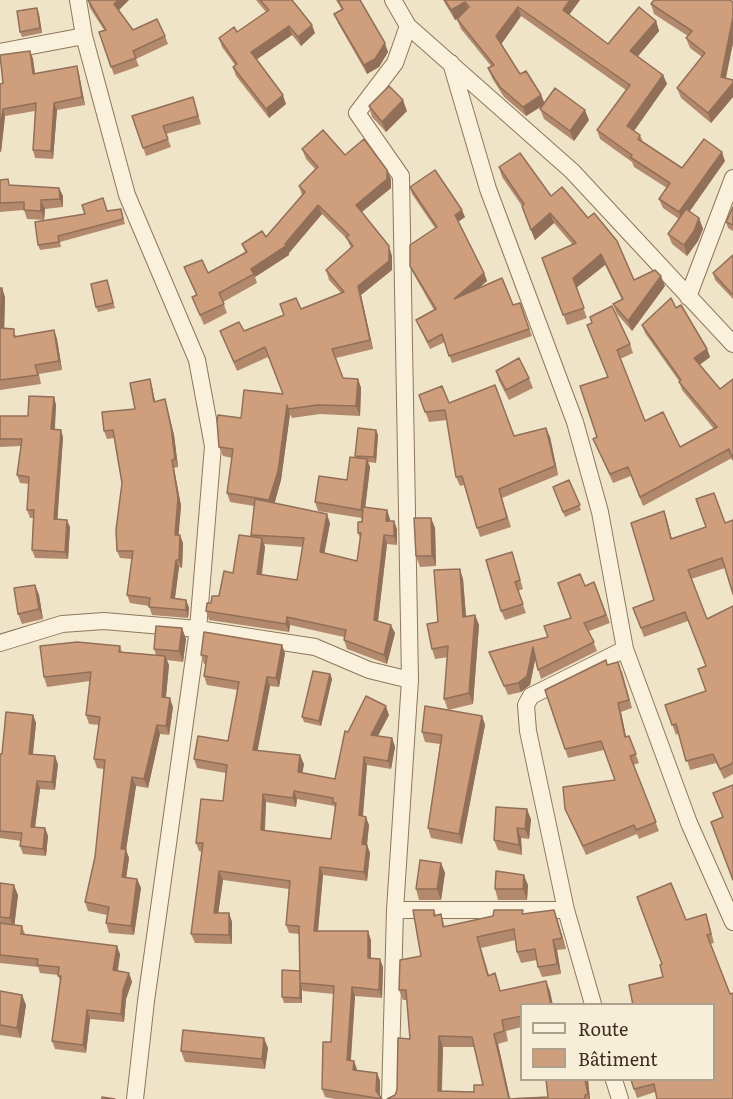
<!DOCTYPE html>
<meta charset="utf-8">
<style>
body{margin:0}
#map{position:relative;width:733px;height:1099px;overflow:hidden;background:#f0e4c8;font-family:Literata,serif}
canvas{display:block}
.legend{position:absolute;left:520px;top:1003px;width:195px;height:78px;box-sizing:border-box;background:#f7eed8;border:2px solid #ada18e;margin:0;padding:8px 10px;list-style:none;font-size:18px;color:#3d2e20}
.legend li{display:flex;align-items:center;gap:12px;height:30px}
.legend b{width:30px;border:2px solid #ada18e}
</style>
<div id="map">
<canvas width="733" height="1099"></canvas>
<ul class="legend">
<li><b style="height:8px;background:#faf1dc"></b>Route</li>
<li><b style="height:16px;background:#cf9f7d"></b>Bâtiment</li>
</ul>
</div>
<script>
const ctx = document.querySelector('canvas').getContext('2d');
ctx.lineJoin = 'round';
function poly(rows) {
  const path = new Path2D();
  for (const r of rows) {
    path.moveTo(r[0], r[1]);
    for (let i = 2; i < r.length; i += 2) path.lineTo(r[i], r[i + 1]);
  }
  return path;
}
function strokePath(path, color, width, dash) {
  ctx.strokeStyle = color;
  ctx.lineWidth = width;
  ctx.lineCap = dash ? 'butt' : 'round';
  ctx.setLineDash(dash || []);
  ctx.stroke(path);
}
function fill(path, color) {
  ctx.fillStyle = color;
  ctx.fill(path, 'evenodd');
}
const minor = poly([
 [78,0,84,36,127,195,197,360,213,446,198,629,146,1001,135,1099],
 [393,0,408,26,572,171,733,344],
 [0,52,84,36],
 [451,63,488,189,575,422,600,512,625,649,689,823,733,922],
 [688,297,733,178],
 [0,643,62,624,104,621,198,629,315,647,369,670,410,680],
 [395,910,566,910],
 [593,1004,566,910,528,731,526,705,531,696,625,649],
 [614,1080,620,1099],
 [390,1099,395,910,410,680,401,176,357,113,395,63,408,26]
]);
strokePath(minor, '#8d765c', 18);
strokePath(minor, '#faf1dc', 16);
fill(poly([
 [88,0,119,11,133,30,165,36,168,44,136,59,139,66,114,75,99,32,104,30,90,8],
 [256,0,292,0,315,33,301,46,292,35,256,60,286,104,269,118,236,76,233,67,235,65,222,47,219,38,237,32,266,12],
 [336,0,360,0,388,52,379,67,367,74,338,23,334,14,342,10],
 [443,0,580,0,569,15,608,44,656,21,659,31,638,56,663,75,667,84,634,131,640,135,643,142,682,168,725,161,690,211,699,218,703,229,698,241,687,256,672,244,668,234,679,219,663,208,659,199,667,188,634,167,632,162,600,139,597,130,626,90,521,16,501,44,520,74,541,95,544,103,589,120,574,141,544,119,540,109,542,106,526,116,504,97,492,78,488,68,491,66,461,29,457,19,460,16,455,20],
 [733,2,733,43,726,78,733,80,733,97,711,123,681,98,677,88,702,57,690,48,686,38,688,36,654,14,651,4],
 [39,14,42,33,22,37,20,32],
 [30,51,33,59,35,74,79,74,85,105,57,110,53,159,35,158,33,150,35,111,5,116,1,152,0,152,0,84,3,83],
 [193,97,201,124,166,134,171,147,146,156,132,116],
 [369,106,407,111,386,132,372,117],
 [302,149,345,155,391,179,391,188,362,212,392,256,392,270,361,295,373,349,336,358,343,378,358,379,361,388,360,416,320,414,292,418,290,414,281,480,274,503,330,523,324,553,357,561,360,538,358,533,362,518,318,511,315,502,347,480,356,457,355,456,376,430,378,435,376,463,368,462,370,467,365,507,387,510,390,521,397,529,397,545,387,544,378,621,395,633,387,664,347,649,344,640,344,637,290,625,289,632,209,620,206,611,211,603,219,596,233,573,251,537,251,535,254,506,230,502,227,493,232,458,223,456,219,447,241,418,283,394,268,357,237,371,220,331,244,331,341,293,329,280,326,270,351,248,347,239,322,214,289,253,289,255,255,277,257,283,223,302,227,313,204,325,192,297,196,295,184,267,208,273,245,252,242,244,266,237,302,195,299,186,315,169,306,159],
 [264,544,303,547,297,580,262,575,265,547],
 [499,167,551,196,634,280,665,286,632,331,617,314,613,304,622,300,605,265,576,288,587,318,567,325,542,258,573,245,554,223,535,240,522,206,502,177],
 [0,180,10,185,59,188,63,196,63,207,45,209,44,220,27,219,24,210,0,212],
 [410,187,465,217,458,222,484,273,487,281,478,289,513,305,520,303,532,336,452,363,445,342,430,349,419,327,416,320,434,310,413,273,410,266,435,228,412,194],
 [733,207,733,231,728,228,726,222],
 [121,209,125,224,60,242,61,247,40,250,38,245,107,211],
 [733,255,733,299,715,280,713,273],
 [107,280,115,308,98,312,96,307],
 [0,288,2,288,5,297,4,328,17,336,54,330,57,339,62,370,39,374,41,384,0,390],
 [676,308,707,349,710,357,699,365,732,458,643,506,631,476,613,483,593,439,597,437,608,377,587,325,630,344,633,353,620,359,645,421,680,447,714,429,682,390,679,381,645,333,642,325],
 [496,371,529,378,533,388,509,400,499,381],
 [152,387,155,402,167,407,174,435,178,467,174,468,181,506,178,535,183,543,182,568,179,567,175,598,186,600,189,608,188,618,152,615,149,606,130,603,127,595,132,559,120,558,117,551,122,483,114,438,107,439,104,431,135,409],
 [419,395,449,403,514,436,550,437,558,475,502,498,511,527,480,537,464,485,460,486,456,477,447,420,429,422],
 [54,397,56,405,55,429,63,437,57,519,70,527,68,559,35,558,32,550,33,518,30,518,27,510,29,484,20,483,17,475,21,446,0,447,0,416,28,416],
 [569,480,581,510,565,517,553,487],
 [714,493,725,568,691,579,707,619,733,606,733,774,724,779,716,763,690,770,679,733,676,735,665,705,706,691,706,666,688,621,644,637,633,608,654,600,664,511,667,520,672,539,706,527],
 [431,518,435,528,436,566,420,567,416,556],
 [512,552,523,589,518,591,526,613,505,620,501,611],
 [463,579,466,617,475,615,479,625,473,704,448,710,444,699,448,657,435,659,432,649,438,622],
 [594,582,610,623,589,631,597,651,541,679,535,659,530,685,521,692,508,695,489,652,548,637,571,618,585,586],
 [35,585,39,595,43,619,22,624,18,614],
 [182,628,186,639,183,662,167,660,169,665,166,697,173,707,169,735,160,734,148,788,136,786,126,850,129,858,126,878,137,879,141,888,134,935,109,933,106,923,107,915,88,911,85,902,95,857,104,769,97,768,94,759,99,725,89,724,86,715,90,681,47,687,44,677,120,646,122,652,156,655,154,649],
 [285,653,279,687,270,686,257,751,304,764,302,773,335,779,348,732,389,715,378,736,392,738,395,747,391,769,367,765,363,816,369,825,367,845,370,853,367,881,323,875,318,931,371,940,371,958,383,967,382,998,355,996,351,1060,357,1070,377,1073,380,1081,380,1096,382,1099,335,1099,325,1097,322,1089,331,1042,334,994,303,991,302,989,302,1003,284,1003,282,997,300,971,299,934,289,933,286,925,289,889,223,880,218,913,229,913,232,922,232,944,195,943,191,934,202,852,199,851,196,843,223,801,226,773,197,768,194,759,228,741,238,690,207,685,204,676,206,664,204,664,201,655],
 [297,799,334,806,335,809,331,839,265,831,266,802,296,807],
 [608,665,622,671,632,708,621,712,626,737,629,736,639,763,633,765,659,831,639,839,637,834,586,855,565,809,615,780,604,750,568,758,545,690],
 [330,674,332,679,321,726,304,722,302,717],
 [33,715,36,723,33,754,58,764,55,790,40,789,35,827,45,828,48,836,46,856,23,854,20,846,21,841,0,838,0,754,2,754],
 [482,716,485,725,462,844,431,838,428,828,440,744,425,742,422,732],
 [531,819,529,839,521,838,522,855,498,850,494,840],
 [441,863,445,873,441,900,419,900,416,889],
 [0,883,18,895,14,925,22,926,25,934,120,954,118,971,129,973,132,982,126,999,124,1022,90,1019,86,1053,55,1049,52,1041,60,981,58,975,40,973,38,967,0,963],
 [528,885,527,900,498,900,495,889],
 [434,910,436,915,441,914,445,927,524,914,554,910,566,949,557,950,561,974,542,977,538,967,537,960,521,963,517,952,516,940,481,948,489,975,501,991,550,991,522,1005,522,1027,506,1031,508,1041,498,1044,510,1098,548,1097,588,1080,590,1099,387,1099,395,1095,410,1039,407,1000,403,1000,399,990,421,956],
 [443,1047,474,1047,483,1085,474,1092,442,1091],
 [709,923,714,943,710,944,655,1092,637,1098,634,1089,663,977,662,964],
 [0,991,22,995,26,1005,21,1038,0,1035],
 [268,1048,265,1069,185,1062,181,1051]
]), '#b2896c');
fill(poly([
 [118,0,129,0,117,12,114,4],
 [570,0,580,0,566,19,563,10],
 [465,2,468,11,455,20,451,10],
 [518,7,521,16,500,46,496,36],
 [37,8,39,14,42,33,40,28],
 [733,17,733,43,724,86,721,77],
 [656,21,659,31,634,61,630,51],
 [312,25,315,33,301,46,298,37],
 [289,26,292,35,254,61,251,52],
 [385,43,388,52,379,67,367,74,364,65],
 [30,51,33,59,36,82,33,74],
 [77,66,79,74,85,105,82,97],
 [663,75,667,84,631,135,627,126],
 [733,83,733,97,711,123,708,113],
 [283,95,286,104,269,118,266,109],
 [541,95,545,104,526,116,523,107],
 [403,100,407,111,386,132,382,122],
 [54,103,57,110,53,159,51,151],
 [3,109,5,116,1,152,0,149,0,131],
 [585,110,589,120,574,141,570,131],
 [722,152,725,161,682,222,679,212],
 [387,170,391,179,391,188,359,214,356,205],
 [59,188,63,196,63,207,60,199],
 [41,200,45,209,44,220,41,211],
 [318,205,322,214,289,253,289,255,255,277,251,269,285,244],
 [462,210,465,217,458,222,455,215],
 [550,213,554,223,535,240,531,230],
 [699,218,703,229,698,241,687,256,684,245],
 [389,246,392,256,392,270,361,295,373,349,370,340,358,286],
 [601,254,605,265,576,288,573,278],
 [484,273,487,281,457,306,454,299],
 [661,276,665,286,632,331,628,321],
 [2,288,5,297,4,338,1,328],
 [54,330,57,339,62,370,59,361],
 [707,349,710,357,697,367,694,358],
 [150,379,152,387,157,410,154,402],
 [358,379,361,388,360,416,356,406],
 [54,397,56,405,54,436,51,429],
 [165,399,174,435,178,467,175,459],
 [287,405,290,414,281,480,273,509,269,500],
 [546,428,550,437,558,475,555,466],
 [61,430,63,437,57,527,54,519],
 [376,430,378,435,376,463,374,457],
 [367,459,370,467,364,519,361,510],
 [172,460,174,468,181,506,178,543,175,535],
 [387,510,390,519,389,530,386,521],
 [664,511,667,520,674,548,671,539],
 [327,514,330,523,323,561,320,552],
 [431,518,435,528,436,566,432,556],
 [67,520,70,527,68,559,65,552],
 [394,521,397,529,397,545,394,536],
 [180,535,183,543,182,568,179,560],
 [384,535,387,544,377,629,374,620],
 [262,538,265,547,260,583,257,574],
 [176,560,179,567,174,605,171,598],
 [460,569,463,579,467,628,463,617],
 [35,585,39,595,43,619,39,609],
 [186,600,189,608,188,618,186,610],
 [475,615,479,625,473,704,469,693],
 [287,617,290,625,289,632,286,624],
 [391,625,395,633,387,664,384,655],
 [182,628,186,639,183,662,179,651],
 [282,645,285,653,279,687,276,678],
 [533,647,536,656,530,685,521,692,518,683],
 [165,656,169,665,165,706,162,697],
 [330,674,332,679,321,726,319,721],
 [267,677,270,686,256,759,253,750],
 [170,698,173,707,169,735,166,726],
 [618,703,621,712,628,746,625,737],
 [386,706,389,715,374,743,371,735],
 [33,715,36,723,32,762,29,754],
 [482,716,485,725,462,844,459,834],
 [157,725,160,734,148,788,144,779],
 [392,738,395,747,391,769,388,761],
 [300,755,304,764,301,781,298,772],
 [55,756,58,764,55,790,52,782],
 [364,757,367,765,362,824,359,815],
 [132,777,136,786,126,850,129,858,125,886,122,877,121,849],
 [37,781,40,789,34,835,31,827],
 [294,791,297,799,296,807,293,798],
 [263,794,266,802,264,839,261,830],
 [527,809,531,819,529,839,525,829],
 [366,817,369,825,366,853,362,844],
 [45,828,48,836,46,856,43,849],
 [517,828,521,838,522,855,519,845],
 [367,845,370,853,367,881,364,872],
 [441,863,445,873,441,900,437,889],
 [320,867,323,875,317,940,314,931],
 [219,871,223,880,217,922,214,913],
 [524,875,528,885,527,900,523,889],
 [137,879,141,888,134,935,131,926],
 [14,885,18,895,14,929,10,918],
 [554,910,558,921,566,949,562,938],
 [229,913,232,922,232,944,229,935],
 [368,931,371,940,371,966,368,958],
 [553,940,557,950,561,974,557,964],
 [117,946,120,954,116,978,113,970],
 [380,959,383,967,382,998,379,990],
 [129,973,132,982,126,999,124,1022,121,1014,123,990],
 [546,981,550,991,553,1005,551,1005],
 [301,984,302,989,302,1003,300,998],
 [352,987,355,996,350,1069,347,1060],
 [22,995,26,1005,21,1038,17,1028],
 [87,1010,90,1019,86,1053,83,1045],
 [494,1034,498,1044,510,1099,509,1099],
 [439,1036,443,1047,441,1099,438,1091],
 [264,1038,268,1048,265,1069,262,1059],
 [354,1061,357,1069,356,1078,353,1070],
 [377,1073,380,1081,380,1099,376,1091],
 [585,1080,588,1080,590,1099,589,1099,588,1094]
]), '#916f58');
const building = poly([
 [88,0,118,0,114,4,133,30,157,19,165,36,133,51,136,58,111,67,99,32,106,30,88,0],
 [260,0,292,0,312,25,298,37,289,26,251,52,283,95,266,109,233,67,237,64,219,38,234,27,237,32,269,10,260,0],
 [338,0,360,0,385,43,375,59,364,65,334,14,343,9,338,0],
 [445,0,570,0,563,10,608,44,639,7,656,21,630,51,663,75,627,126,640,135,638,139,682,168,704,139,722,152,679,212,659,199,670,183,630,157,632,155,597,130,630,85,518,7,496,36,520,74,526,71,541,95,523,107,500,87,488,68,494,65,457,19,469,7,465,2,451,10,445,0],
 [654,0,730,0,733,2,733,17,721,77,733,80,733,83,708,113,677,88,705,53,686,38,692,31,651,4,654,0],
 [37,8,40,28,20,32,17,11,37,8],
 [30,51,33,74,77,66,82,97,54,103,51,151,33,150,36,103,3,109,0,131,0,84,3,83,0,55,30,51],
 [389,86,403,100,382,122,369,106,389,86],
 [555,88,585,110,570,131,540,109,555,88],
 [193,97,198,116,163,126,168,139,143,148,132,116,193,97],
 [323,130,345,155,364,139,387,170,387,179,356,205,389,246,389,261,358,286,370,340,332,349,343,378,358,379,356,406,317,405,288,409,287,405,278,471,269,500,227,493,233,449,219,447,217,421,218,415,241,418,244,390,283,394,265,347,234,362,220,331,239,322,244,331,284,315,280,304,296,298,301,309,344,292,326,270,353,246,346,237,349,235,318,205,285,244,286,246,251,269,254,274,219,293,224,304,200,315,192,297,197,295,184,267,202,260,208,273,247,252,242,244,262,231,266,237,305,192,299,186,318,167,302,149,323,130],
 [520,153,551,196,562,187,588,218,594,213,617,241,634,280,655,270,661,276,628,321,613,304,623,299,601,254,573,278,584,308,563,315,542,258,576,243,550,213,531,230,522,206,524,204,499,167,520,153],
 [435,170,462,210,455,215,484,273,454,299,502,278,513,305,520,303,529,329,449,356,442,334,428,342,416,320,436,309,410,266,410,245,437,227,410,187,435,170],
 [8,179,9,185,59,188,60,199,41,200,41,211,24,210,24,202,0,203,0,180,8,179],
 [103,198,107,211,121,209,123,219,58,236,59,242,38,245,35,222,85,214,82,205,103,198],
 [733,207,733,225,726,222,733,207],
 [686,209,699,218,694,231,684,245,668,234,686,209],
 [733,255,733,295,713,273,733,255],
 [107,280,113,303,96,307,91,284,107,280],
 [0,288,2,288,1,328,14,329,14,337,54,330,59,361,35,365,38,375,0,380,0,288],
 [671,298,676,308,681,305,707,349,694,358,720,389,733,379,733,460,729,449,640,497,628,467,610,474,593,439,597,437,580,386,608,377,587,325,592,323,590,317,612,306,630,344,617,350,645,421,663,412,680,447,717,427,679,382,681,380,642,325,671,298],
 [519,358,529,378,506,390,496,371,519,358],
 [150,379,154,402,165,399,171,427,175,459,172,460,178,498,175,535,180,535,179,560,176,560,171,598,186,600,186,610,149,607,150,598,127,595,133,551,117,551,116,530,122,483,113,430,104,431,102,412,135,409,130,383,150,379],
 [495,385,514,436,546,428,555,466,499,489,507,518,477,528,462,476,456,477,445,410,425,412,419,395,442,386,449,403,495,385],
 [29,396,54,397,51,429,61,430,54,519,67,520,65,552,32,550,34,510,27,510,29,477,17,475,22,439,0,439,0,416,28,416,29,396],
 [358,428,376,430,374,457,355,456,358,428],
 [350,457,367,459,361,510,315,502,319,476,347,480,350,457],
 [569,480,580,505,563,512,553,487,569,480],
 [714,493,725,523,733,520,733,594,722,558,688,570,707,619,733,606,733,763,720,769,713,754,686,761,676,724,672,725,665,705,706,691,698,669,706,666,685,612,641,628,633,608,654,600,631,523,664,511,671,539,706,527,696,499,714,493],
 [255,499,327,514,320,552,357,561,361,533,358,533,358,522,362,522,363,507,387,510,386,521,394,521,394,536,384,535,374,620,391,625,384,655,344,640,346,630,287,617,286,624,206,611,207,603,211,603,212,596,219,596,224,571,233,573,239,535,262,538,257,574,297,580,304,538,251,535,255,499],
 [414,518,431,518,432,556,416,556,414,518],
 [512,552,520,580,515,582,523,604,501,611,486,560,512,552],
 [460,569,463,617,475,615,469,693,444,699,448,646,432,649,427,624,438,622,434,570,460,569],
 [580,574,585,586,594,582,606,615,584,623,594,642,538,670,533,647,527,676,518,683,504,686,489,652,548,637,544,626,571,618,558,583,580,574],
 [35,585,39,609,18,614,14,588,35,585],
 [156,626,182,628,179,651,154,649,156,626],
 [204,632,282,645,276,678,267,677,253,750,300,755,298,772,335,779,345,731,348,732,366,696,386,706,371,735,392,738,388,761,364,757,359,815,366,817,362,844,367,845,364,872,320,867,314,931,368,931,368,958,380,959,379,990,352,987,347,1060,354,1061,353,1070,377,1073,376,1091,382,1099,322,1089,323,1042,331,1042,334,986,300,983,299,926,286,925,290,881,219,871,214,913,229,913,229,935,191,934,203,843,196,843,201,799,223,801,227,765,194,759,198,736,228,741,239,682,204,676,207,656,201,655,204,632],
 [294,791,333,798,333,803,336,803,331,839,261,830,263,794,293,798,294,791],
 [77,642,120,646,119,652,165,656,162,697,170,698,166,726,157,725,144,779,132,777,121,849,126,849,122,877,137,879,131,926,106,923,109,907,85,902,95,857,105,760,94,759,100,717,86,715,91,672,44,677,40,646,77,642],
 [606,660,607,665,618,662,629,700,618,703,625,737,629,736,636,754,630,756,656,822,636,830,634,825,583,846,565,809,563,787,615,780,601,741,565,749,545,690,606,660],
 [313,671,330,674,319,721,302,717,313,671],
 [425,706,482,716,459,834,428,828,442,735,422,732,425,706],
 [6,712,33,715,29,754,55,756,52,782,37,781,31,827,45,828,43,849,20,846,22,833,0,831,0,754,2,754,6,712],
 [733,785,733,880,711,822,723,817,713,793,733,785],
 [496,807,527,809,525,829,517,828,519,845,494,840,496,807],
 [420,860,441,863,437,889,416,889,420,860],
 [496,871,524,875,523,889,495,889,496,871],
 [0,883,14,885,10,918,0,917,0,883],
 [671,883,686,920,706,914,711,934,707,935,730,994,733,993,733,1099,657,1099,654,1084,634,1089,631,1080,714,1080,714,1005,633,1005,629,985,663,977,660,965,662,964,637,897,671,883],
 [413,910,434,910,434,916,441,914,443,927,493,916,494,910,523,910,522,914,554,910,562,938,553,940,557,964,538,967,535,949,517,952,514,929,477,937,488,976,495,973,500,991,546,981,551,1005,522,1005,522,1016,502,1020,504,1031,494,1034,509,1099,548,1097,546,1080,585,1080,588,1094,585,1095,585,1099,387,1099,395,1095,397,1090,398,1038,410,1039,406,990,399,990,400,960,421,956,413,910],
 [439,1036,472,1037,483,1085,474,1085,474,1092,438,1091,439,1036],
 [0,923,22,926,21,934,117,946,113,970,129,973,123,990,121,1014,87,1010,83,1045,52,1041,61,976,58,976,59,967,37,965,38,959,0,955,0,923],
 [282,970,300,971,300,998,282,997,282,970],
 [0,991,22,995,17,1028,0,1025,0,991],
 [183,1030,264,1038,262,1059,181,1051,183,1030],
 [102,1097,115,1099,102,1099,102,1097]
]);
fill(building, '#cf9f7d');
strokePath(building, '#916f58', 1.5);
</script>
